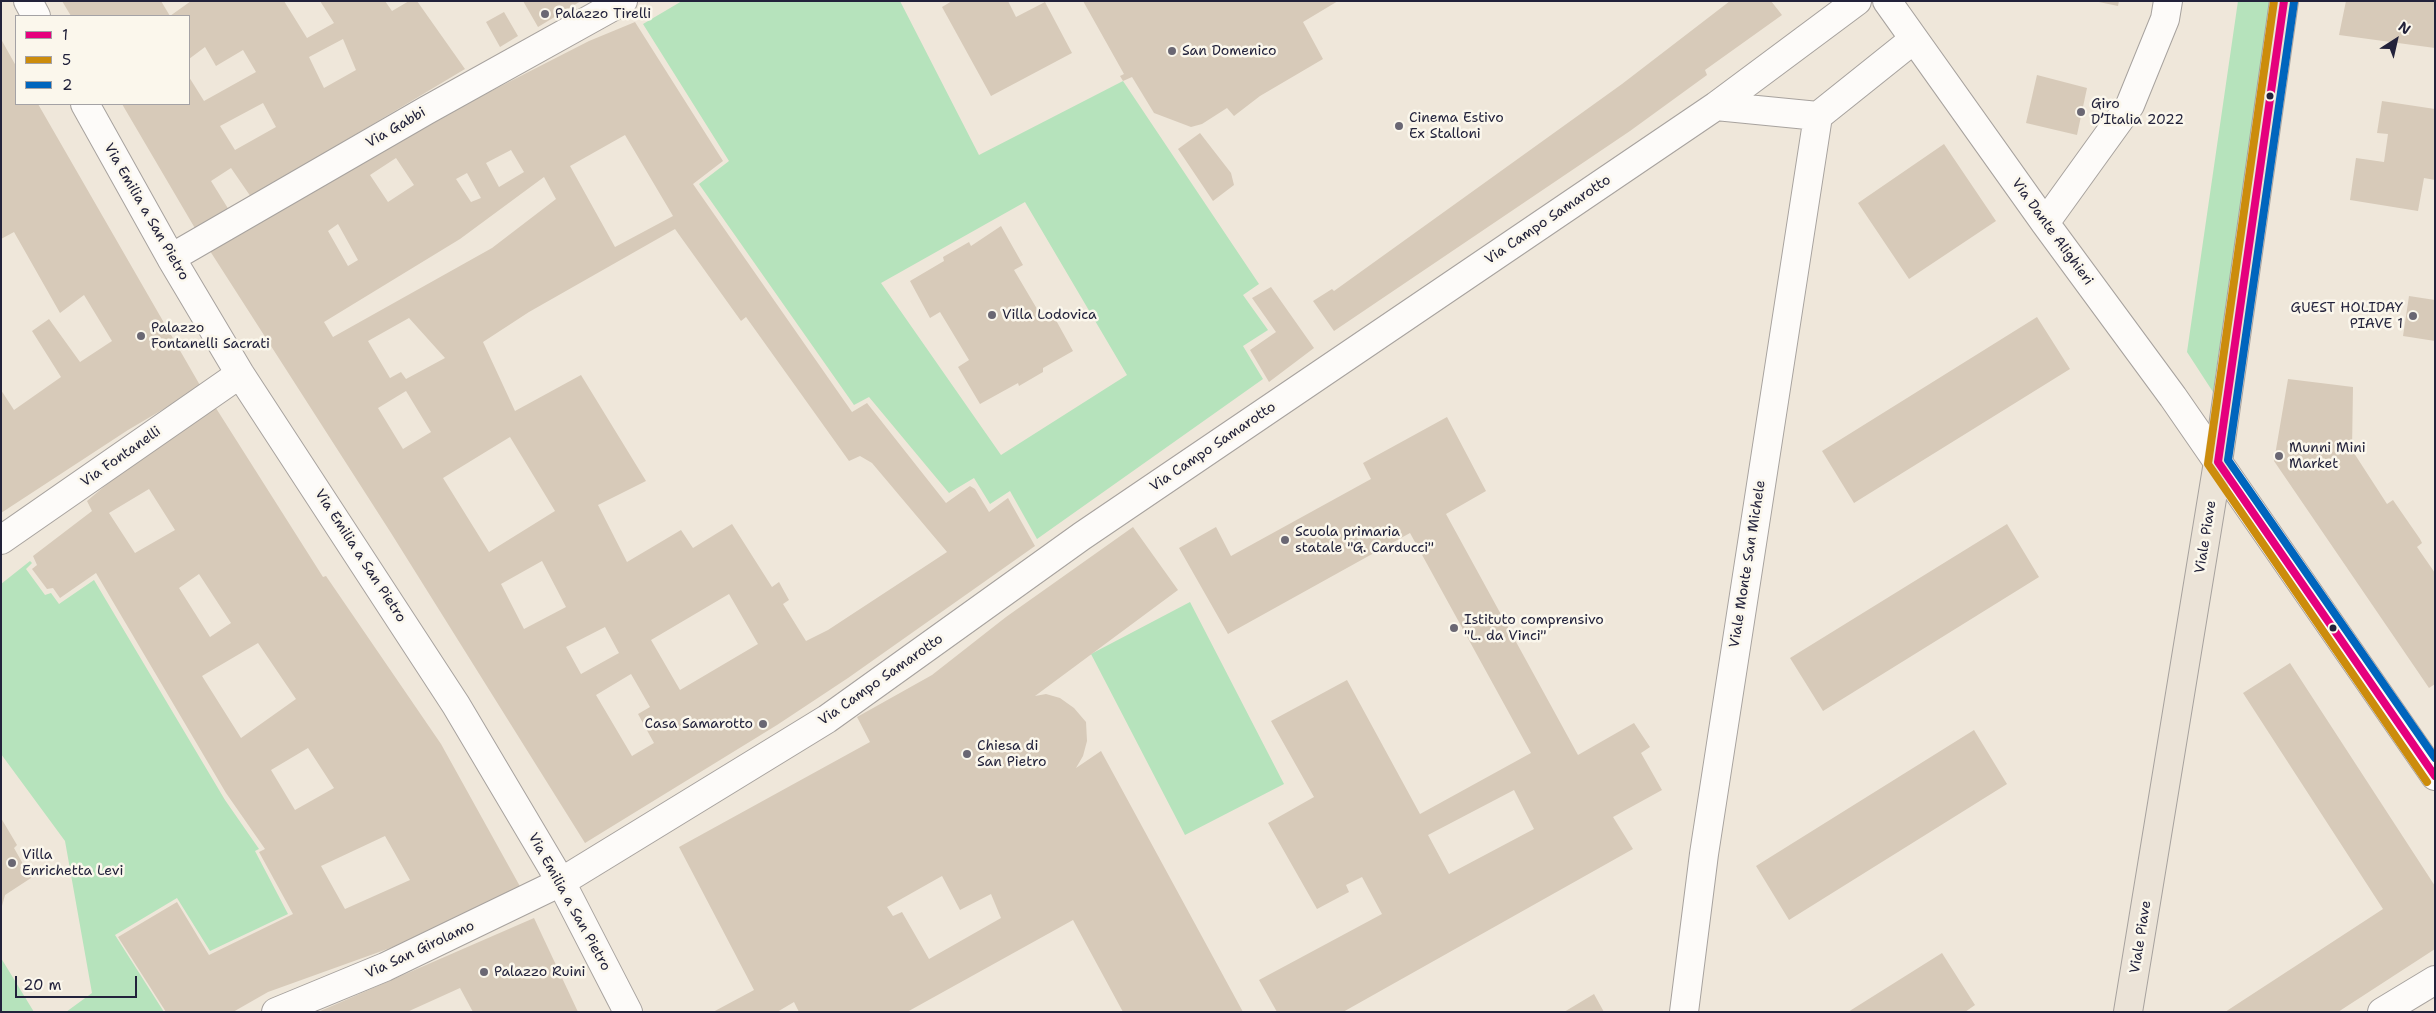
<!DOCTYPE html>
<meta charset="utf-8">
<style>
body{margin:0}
#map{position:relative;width:2436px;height:1013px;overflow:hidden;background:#efe7da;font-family:"Shantell Sans",sans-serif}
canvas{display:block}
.frame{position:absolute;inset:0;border:2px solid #22223b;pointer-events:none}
.legend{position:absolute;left:15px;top:15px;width:175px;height:90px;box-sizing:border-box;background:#fbf7ec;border:1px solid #a4a2a5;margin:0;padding:6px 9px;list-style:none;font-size:15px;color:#22223b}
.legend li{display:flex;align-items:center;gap:10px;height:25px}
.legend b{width:25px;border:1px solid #a4a2a5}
.north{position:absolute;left:2371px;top:15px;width:50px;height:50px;-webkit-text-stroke:4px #fbf7ec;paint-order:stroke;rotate:35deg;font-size:14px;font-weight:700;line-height:20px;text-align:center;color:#22223b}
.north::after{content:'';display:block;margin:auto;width:18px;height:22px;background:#22223b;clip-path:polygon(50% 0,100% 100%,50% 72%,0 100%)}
.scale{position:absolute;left:15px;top:976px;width:122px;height:22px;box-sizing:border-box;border:2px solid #22223b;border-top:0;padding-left:6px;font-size:15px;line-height:18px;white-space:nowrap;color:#22223b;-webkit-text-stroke:4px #fbf7ec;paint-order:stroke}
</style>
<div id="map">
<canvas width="2436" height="1013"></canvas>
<div class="frame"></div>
<ul class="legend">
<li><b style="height:6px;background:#e5007d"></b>1</li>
<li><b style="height:6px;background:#cc8c0c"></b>5</li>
<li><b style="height:6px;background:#0065bd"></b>2</li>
</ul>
<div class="north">N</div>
<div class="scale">20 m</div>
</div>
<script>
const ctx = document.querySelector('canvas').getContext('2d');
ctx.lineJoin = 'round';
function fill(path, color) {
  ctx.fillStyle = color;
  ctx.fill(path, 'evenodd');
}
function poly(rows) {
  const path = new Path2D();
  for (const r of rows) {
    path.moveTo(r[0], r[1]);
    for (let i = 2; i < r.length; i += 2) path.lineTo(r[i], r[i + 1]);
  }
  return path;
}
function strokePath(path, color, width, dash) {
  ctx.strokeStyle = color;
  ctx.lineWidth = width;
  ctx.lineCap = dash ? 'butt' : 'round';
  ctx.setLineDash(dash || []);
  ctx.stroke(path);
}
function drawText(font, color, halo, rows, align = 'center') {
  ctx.font = font + ' "Shantell Sans",sans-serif';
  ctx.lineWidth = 5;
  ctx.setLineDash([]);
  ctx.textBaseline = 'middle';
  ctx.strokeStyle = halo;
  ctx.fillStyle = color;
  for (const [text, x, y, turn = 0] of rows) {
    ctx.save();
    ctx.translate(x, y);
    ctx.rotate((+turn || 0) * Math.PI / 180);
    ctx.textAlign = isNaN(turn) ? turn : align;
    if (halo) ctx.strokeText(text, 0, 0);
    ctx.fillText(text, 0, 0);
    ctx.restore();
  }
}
fill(poly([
 [682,1,900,1,979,155,1123,81,1259,284,1243,295,1268,330,1243,346,1263,379,1037,539,1010,491,990,504,974,478,949,493,869,397,854,405,699,184,729,161,643,24],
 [1025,202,1127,375,1001,455,881,283],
 [2238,1,2270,1,2213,392,2187,352],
 [30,561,32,563,26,569,45,595,51,593,59,604,94,580,225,800,259,849,255,851,288,914,210,951,177,898,115,935,164,1012,66,1012,92,993,65,841,1,754,1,584],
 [1190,602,1284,784,1185,835,1091,654],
 [1,958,34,1012,1,1012]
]), '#b6e3bc');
fill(poly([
 [62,1,161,1,170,16,191,1,284,1,307,38,334,23,320,1,385,1,392,11,409,1,417,1,465,69,251,197,231,168,211,181,229,210,196,230,122,104,189,104,189,77,204,101,256,72,243,50,216,66,205,47,189,59,189,16,71,16],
 [343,39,356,70,324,88,309,57],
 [263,103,276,127,235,150,220,126],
 [523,1,581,1,538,27],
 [952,1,1008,1,1016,17,1045,2,1072,53,991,96,942,7],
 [1083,1,1338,1,1303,22,1323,59,1260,96,1234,116,1227,108,1202,124,1191,127,1154,113,1132,77,1123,81,1120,76,1124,74],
 [1730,1,1771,1,1782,15,1705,70,1707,75,1630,131,1334,331,1313,301,1332,289,1334,291,1622,84],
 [2094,1,2119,1,2118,6],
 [2346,1,2435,1,2435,48,2339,35],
 [504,12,518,36,500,47,486,22],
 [635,22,723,161,693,184,852,412,867,403,946,503,970,486,975,489,989,512,1008,498,1035,546,848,678,777,725,585,843,391,533,210,251,411,132,589,41],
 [625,135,673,216,615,247,570,166],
 [511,150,524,172,499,187,486,163],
 [396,158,414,185,388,202,370,175],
 [467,173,481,198,471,202,456,179],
 [544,177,556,199,492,248,333,337,324,322,460,239],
 [338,224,358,260,348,266,328,231],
 [675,229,741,321,746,317,849,461,860,456,872,463,947,552,828,630,806,641,783,604,789,600,779,582,772,587,732,524,693,548,681,530,627,562,598,505,646,481,581,375,515,411,483,342,529,312],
 [409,318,445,358,406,379,401,372,390,378,368,341],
 [406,391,431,432,403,449,378,408],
 [510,437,555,511,489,552,443,478],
 [542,561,566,607,524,629,501,584],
 [729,594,758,644,680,690,651,640],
 [605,627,619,653,581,674,566,647],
 [631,674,650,707,638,714,654,743,632,756,596,695],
 [1,39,16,66,16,104,38,104,201,387,128,430,1,513,1,390,14,410,61,377,32,331,49,319,80,362,112,341,84,295,60,313,14,232,1,239],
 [2037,75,2087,88,2077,135,2026,123],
 [2382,101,2435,109,2435,180,2424,178,2418,211,2350,200,2356,158,2384,162,2388,134,2377,133],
 [1200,133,1231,173,1234,185,1213,201,1178,149],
 [1944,144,1996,221,1909,279,1858,203],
 [1001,226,1023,265,1014,270,1043,319,1052,313,1073,351,1043,368,1043,372,1019,386,1018,383,980,404,958,367,969,360,940,312,930,318,910,281,944,261,943,257,969,242,971,246],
 [1271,287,1314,348,1269,382,1250,350,1276,332,1252,298],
 [2409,296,2435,300,2435,341,2403,336],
 [2037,317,2070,369,1854,503,1822,451],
 [2288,379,2353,387,2352,450,2387,504,2393,500,2420,539,2422,543,2417,547,2435,573,2435,684,2429,688,2274,461],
 [214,405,323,577,326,576,441,744,522,890,443,929,268,992,233,1012,166,1012,118,937,177,902,209,955,293,914,259,852,265,849,226,793,96,573,60,598,53,588,47,589,32,569,37,565,33,556,92,511,87,501,133,462],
 [149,489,175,530,135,553,109,513],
 [199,574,231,623,210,637,179,588],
 [258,643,296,699,241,738,202,676],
 [308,748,334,788,295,810,271,770],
 [385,836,410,880,345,909,321,866],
 [1447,417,1486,491,1446,514,1578,755,1634,723,1650,747,1641,753,1662,790,1613,817,1633,849,1343,1012,1277,1012,1259,980,1382,914,1362,877,1346,885,1349,892,1317,909,1268,823,1314,797,1271,721,1347,680,1420,814,1531,753,1410,533,1228,634,1179,548,1216,527,1231,556,1371,479,1363,463],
 [1514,790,1534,829,1449,874,1428,835],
 [2007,524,2039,577,1823,711,1790,658],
 [1133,527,1178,590,1035,696,1046,694,1060,698,1074,708,1086,722,1087,741,1083,756,1076,768,1101,751,1243,1012,1123,1012,1073,920,907,1012,799,1012,794,1002,777,1012,713,1012,754,990,679,847,870,742,857,717,932,675,1006,617],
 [942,876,960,910,991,894,1001,918,929,959,902,912,893,916,887,907],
 [2290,663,2435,886,2435,949,2338,1012,2225,1012,2383,909,2243,693],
 [1974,730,2007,784,1789,920,1756,866],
 [1,818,17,845,14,848,31,878,5,895,2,906],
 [534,918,578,1012,473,1012,460,988,407,1012,318,1012],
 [1942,953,1975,1005,1965,1012,1848,1012],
 [1594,994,1604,1012,1564,1012]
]), '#d7cab9');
const minor = poly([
 [28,1,36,16],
 [1887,1,2045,223,2173,397,2435,776],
 [85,104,171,258,240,374,456,705,561,882,628,1012],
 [1716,106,1818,116],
 [2045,223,2130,105,2165,19,2168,1],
 [171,258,427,110,623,1],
 [1,540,240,374],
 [276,1012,385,967,561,882,827,719,1082,536,1716,106,1857,1],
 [1684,1012,1704,854,1818,116,1913,40],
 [2382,1012,2435,980]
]);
const major = poly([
 [2128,1012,2218,462,2284,1]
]);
strokePath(minor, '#a7a29e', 30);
strokePath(major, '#a7a29e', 30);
strokePath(minor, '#fdfbf9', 28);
strokePath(major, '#ebe3d7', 28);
strokePath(poly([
 [2284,1,2218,462,2435,776]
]), '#e5007d', 8);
strokePath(poly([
 [2274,1,2208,464,2427,782]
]), '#cc8c0c', 8);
strokePath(poly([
 [2294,2,2228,460,2435,758]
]), '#0065bd', 8);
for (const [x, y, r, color] of [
 [545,14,5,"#6a6773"],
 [1172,51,5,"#6a6773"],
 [2270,96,4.5,"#22223b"],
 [2081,112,5,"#6a6773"],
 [1399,126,5,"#6a6773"],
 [992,315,5,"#6a6773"],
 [2413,316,5,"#6a6773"],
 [141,336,5,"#6a6773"],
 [2279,456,5,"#6a6773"],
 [1285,540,5,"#6a6773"],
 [1454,628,5,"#6a6773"],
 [2333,628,4.5,"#22223b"],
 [763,724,5,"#6a6773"],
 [967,754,5,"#6a6773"],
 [12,863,5,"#6a6773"],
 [484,972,5,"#6a6773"]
]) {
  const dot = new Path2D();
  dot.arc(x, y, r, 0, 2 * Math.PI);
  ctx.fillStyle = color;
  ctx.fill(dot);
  strokePath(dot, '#fbf7ec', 2);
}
drawText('14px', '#22223b', '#fbf7ec', [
 ["Palazzo Tirelli",555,14],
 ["San Domenico",1182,51],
 ["Giro",2091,104],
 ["D’Italia 2022",2091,120],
 ["Cinema Estivo",1409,118],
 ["Ex Stalloni",1409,134],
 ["GUEST HOLIDAY",2403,308,"right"],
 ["PIAVE 1",2403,324,"right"],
 ["Villa Lodovica",1002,315],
 ["Palazzo",151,328],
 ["Fontanelli Sacrati",151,344],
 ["Munni Mini",2289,448],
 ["Market",2289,464],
 ["Scuola primaria",1295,532],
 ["statale \"G. Carducci\"",1295,548],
 ["Istituto comprensivo",1464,620],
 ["\"L. da Vinci\"",1464,636],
 ["Casa Samarotto",753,724,"right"],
 ["Chiesa di",977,746],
 ["San Pietro",977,762],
 ["Villa",22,855],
 ["Enrichetta Levi",22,871],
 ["Palazzo Ruini",494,972]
], 'left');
drawText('14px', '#22223b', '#fbf7ec', [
 ["Via Gabbi",396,128,-30],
 ["Via Emilia a San Pietro",146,212,60],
 ["Via Campo Samarotto",1548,220,-34],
 ["Via Dante Alighieri",2052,232,54],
 ["Via Campo Samarotto",1213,447,-34],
 ["Via Fontanelli",121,457,-35],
 ["Viale Piave",2206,537,-81],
 ["Via Emilia a San Pietro",360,556,57],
 ["Viale Monte San Michele",1748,564,-81],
 ["Via Campo Samarotto",881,680,-35],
 ["Via Emilia a San Pietro",569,902,61],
 ["Viale Piave",2141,937,-81],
 ["Via San Girolamo",420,950,-25]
]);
</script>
